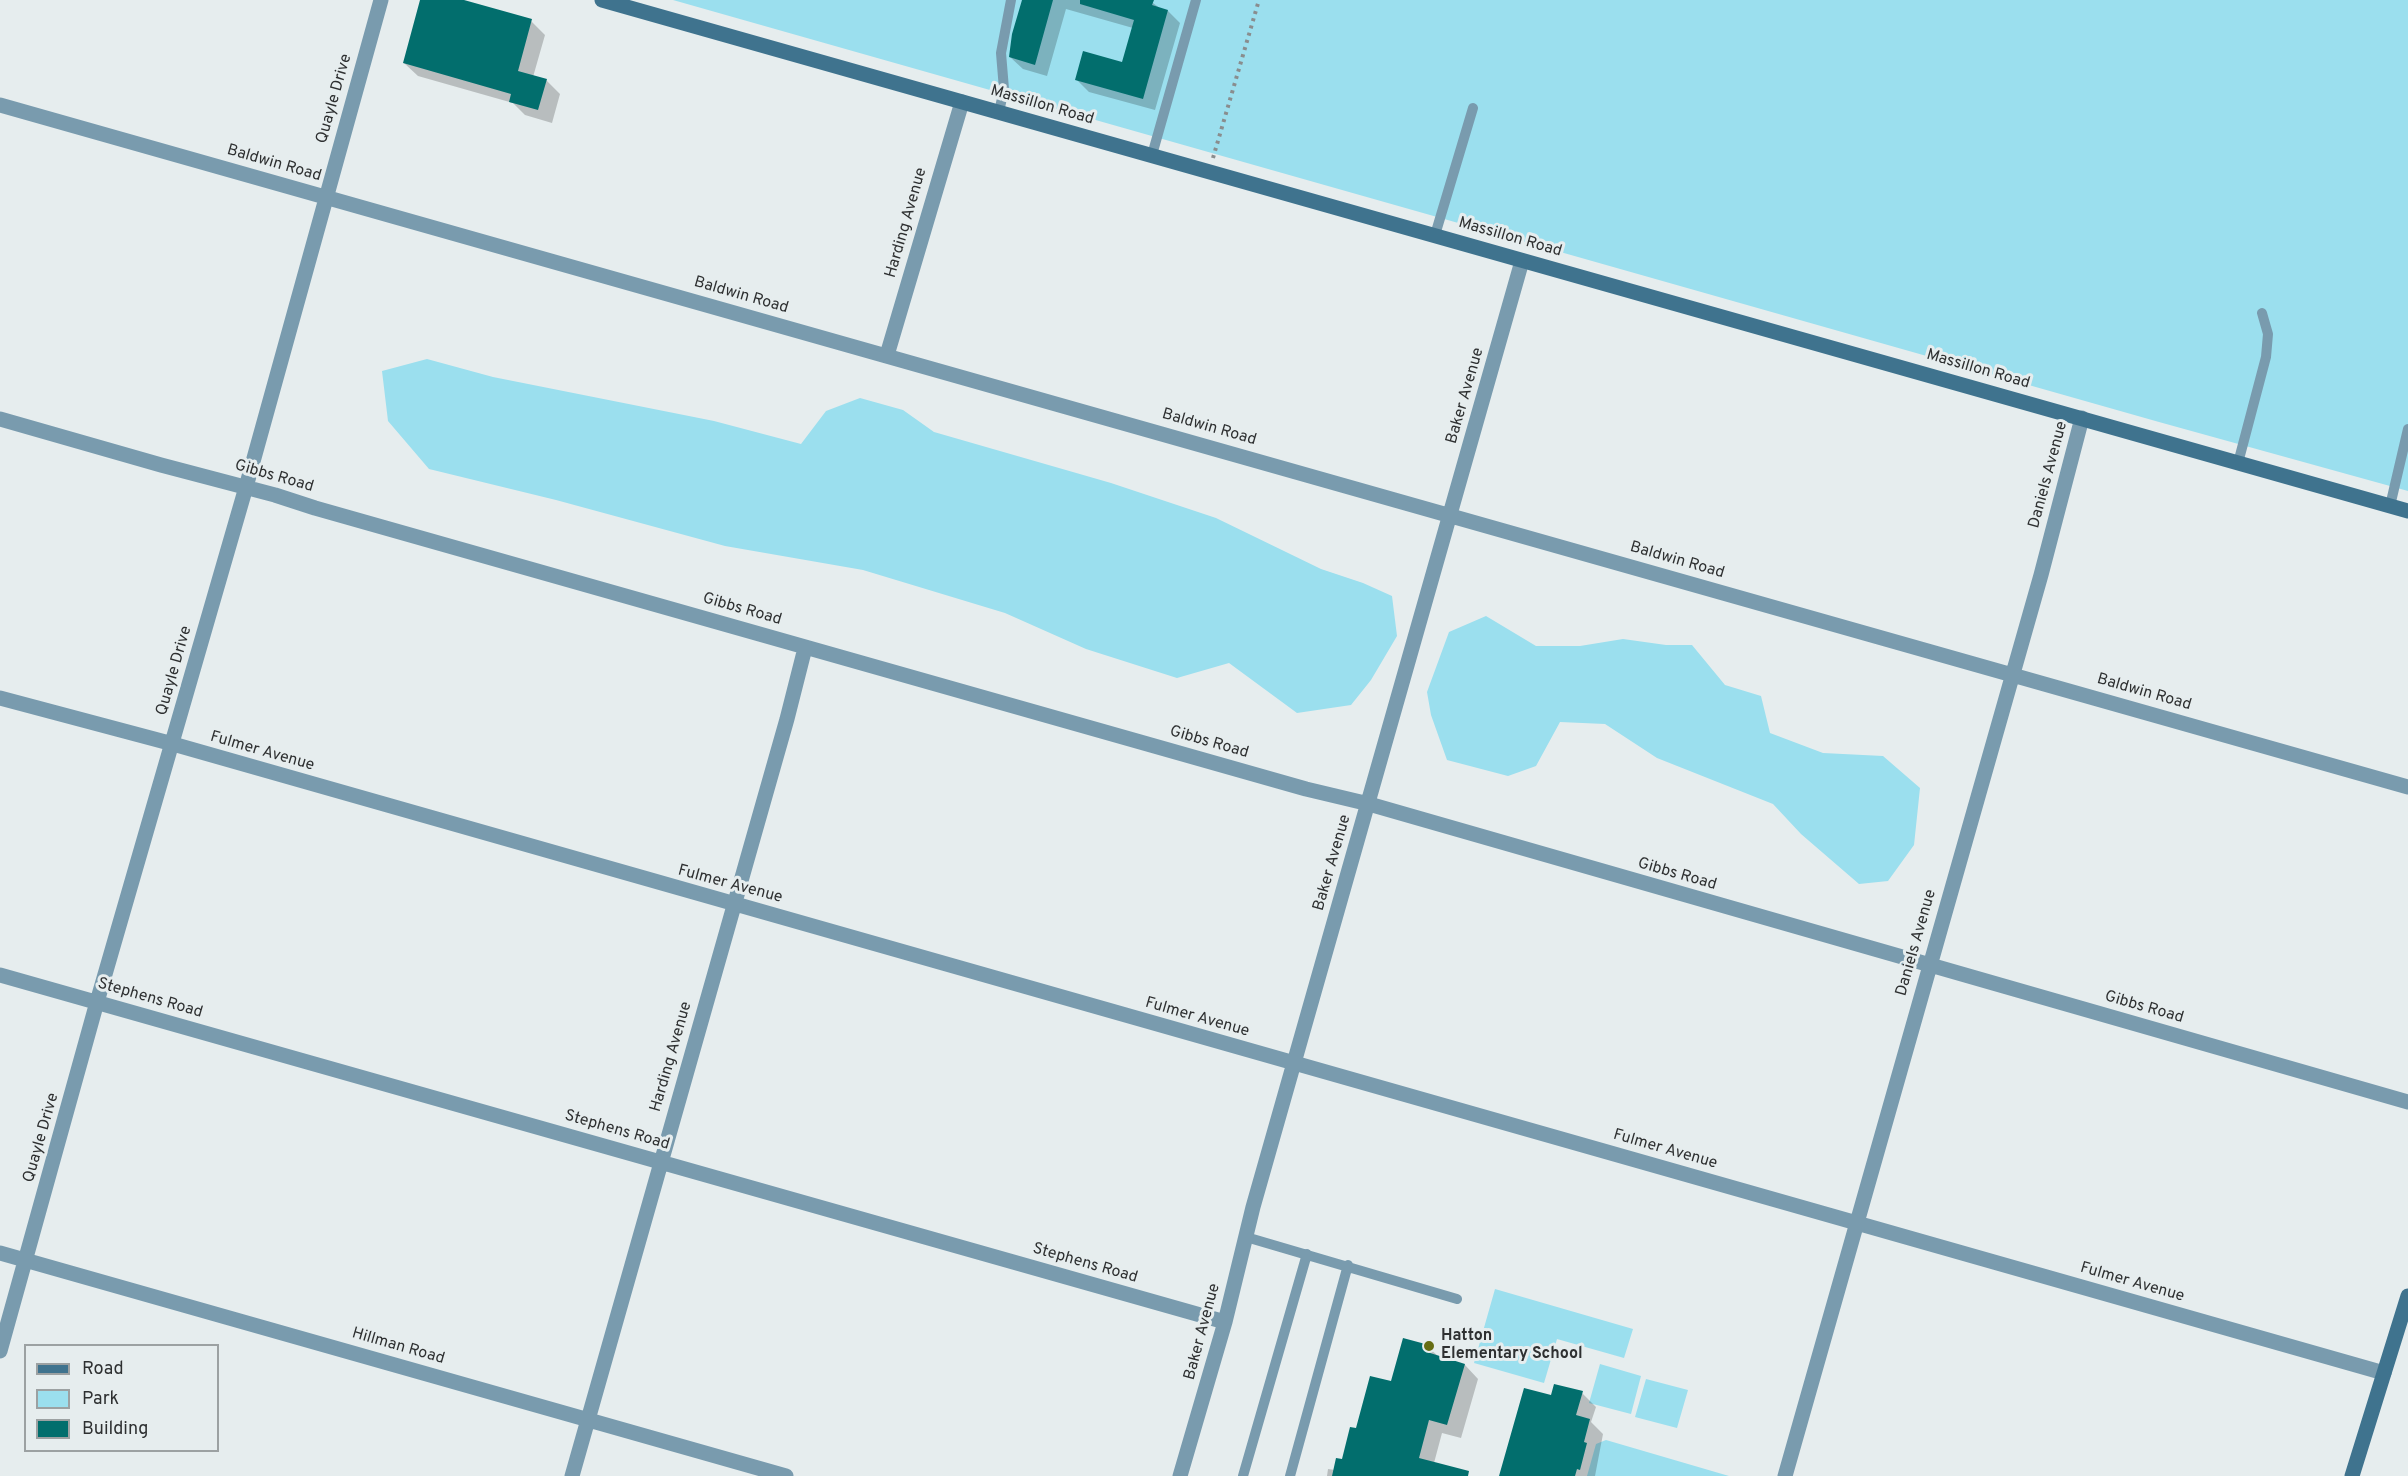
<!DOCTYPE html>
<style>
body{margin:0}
#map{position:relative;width:2408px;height:1476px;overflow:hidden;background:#e6edee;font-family:Overpass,sans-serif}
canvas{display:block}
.legend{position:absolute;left:24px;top:1344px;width:195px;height:108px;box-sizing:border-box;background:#e6edee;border:2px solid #9ca1a2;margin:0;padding:8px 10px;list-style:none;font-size:18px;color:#2e3031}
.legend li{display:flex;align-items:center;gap:12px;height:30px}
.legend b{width:30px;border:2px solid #9ca1a2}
</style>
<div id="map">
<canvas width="2408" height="1476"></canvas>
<ul class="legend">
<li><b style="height:8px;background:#3f738e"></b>Road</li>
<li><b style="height:16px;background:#9bdfee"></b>Park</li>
<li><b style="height:16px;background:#026e6d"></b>Building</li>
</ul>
</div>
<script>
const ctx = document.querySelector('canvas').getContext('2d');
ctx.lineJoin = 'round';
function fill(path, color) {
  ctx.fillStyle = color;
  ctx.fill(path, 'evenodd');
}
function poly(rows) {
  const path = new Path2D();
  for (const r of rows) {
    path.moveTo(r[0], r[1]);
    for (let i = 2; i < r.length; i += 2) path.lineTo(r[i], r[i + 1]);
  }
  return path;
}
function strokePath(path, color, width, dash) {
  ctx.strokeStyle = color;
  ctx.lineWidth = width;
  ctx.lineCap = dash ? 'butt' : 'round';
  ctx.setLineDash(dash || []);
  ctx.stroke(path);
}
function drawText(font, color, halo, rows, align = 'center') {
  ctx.font = font + ' Overpass,sans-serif';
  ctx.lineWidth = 6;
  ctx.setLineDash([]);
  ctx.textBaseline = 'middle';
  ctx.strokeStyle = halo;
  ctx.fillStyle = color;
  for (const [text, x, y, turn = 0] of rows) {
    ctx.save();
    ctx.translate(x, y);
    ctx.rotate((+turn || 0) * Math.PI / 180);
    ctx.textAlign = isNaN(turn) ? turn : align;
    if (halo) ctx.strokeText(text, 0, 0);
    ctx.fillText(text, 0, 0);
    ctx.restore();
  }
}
fill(poly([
 [673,0,2408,0,2408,491,2159,422],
 [427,359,493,377,714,421,801,444,826,411,860,398,903,410,934,432,1111,483,1216,518,1321,569,1363,583,1392,596,1397,636,1371,680,1351,705,1297,713,1229,663,1177,678,1086,649,1005,613,863,570,725,546,556,500,429,469,388,421,382,371],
 [1486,616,1536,646,1580,646,1623,639,1666,645,1692,645,1725,685,1761,696,1770,733,1823,753,1883,756,1920,788,1914,845,1888,881,1859,884,1801,834,1773,804,1657,758,1605,724,1560,722,1536,766,1508,776,1447,760,1431,715,1427,692,1449,632],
 [1495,1289,1633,1329,1624,1358,1557,1339,1544,1383,1474,1363],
 [1600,1364,1641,1376,1631,1414,1589,1403],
 [1646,1379,1688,1390,1677,1428,1635,1417],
 [1606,1440,1729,1476,1587,1476,1596,1444]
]), '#9bdfee');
fill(poly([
 [422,0,458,0,531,21,545,35,533,77,546,80,560,94,552,123,525,115,513,103,418,76,404,63],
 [1023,0,1149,0,1161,9,1168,11,1180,23,1155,110,1089,92,1076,79,1123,64,1133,28,1066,9,1047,76,1023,69,1010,57],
 [1428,1347,1439,1357,1465,1365,1478,1379,1461,1438,1442,1433,1434,1463,1456,1476,1327,1476,1328,1469,1335,1470,1343,1461,1357,1430,1392,1383],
 [1582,1393,1596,1407,1591,1422,1603,1434,1595,1476,1501,1476,1552,1397]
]), '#0003');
fill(poly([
 [420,0,464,0,532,19,518,71,547,79,538,110,509,102,511,94,403,63],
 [1022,0,1053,0,1035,65,1009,57,1012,34],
 [1080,0,1154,0,1152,5,1168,10,1143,99,1075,80,1083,51,1122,62,1134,20,1080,4],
 [1403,1338,1429,1345,1427,1352,1465,1364,1447,1425,1429,1420,1419,1458,1469,1471,1468,1476,1332,1476,1336,1458,1342,1459,1350,1427,1356,1428,1370,1376,1391,1381],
 [1554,1384,1583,1391,1576,1415,1590,1419,1584,1442,1587,1443,1580,1470,1577,1469,1575,1476,1499,1476,1524,1388,1551,1395]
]), '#026e6d');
strokePath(poly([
 [1213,158,1259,0]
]), '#898d8e', 4, [3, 4.5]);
strokePath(poly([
 [999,112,1004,89,1001,53,1011,0],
 [1152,155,1196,0],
 [1435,235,1473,108],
 [2238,463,2266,357,2268,334,2262,313],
 [2390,506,2408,429],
 [1246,1237,1457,1299],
 [1243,1476,1307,1254],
 [1290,1476,1348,1265]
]), '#799bae', 10);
strokePath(poly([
 [0,105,2408,787],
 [887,355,962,102],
 [0,419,161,465,275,495,315,508,1306,789,1369,804,2408,1102],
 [0,698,173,744,2384,1373],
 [0,975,1225,1322],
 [0,1253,786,1476],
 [0,1351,97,1002,246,487,381,0],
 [572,1476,787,719,805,648],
 [1180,1476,1225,1322,1253,1207,1522,261],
 [1785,1476,2041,575,2082,418]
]), '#799bae', 15);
strokePath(poly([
 [602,0,2408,511],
 [2352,1476,2408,1296]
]), '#3f738e', 15);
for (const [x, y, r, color] of [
 [1429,1346,6,"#666d13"]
]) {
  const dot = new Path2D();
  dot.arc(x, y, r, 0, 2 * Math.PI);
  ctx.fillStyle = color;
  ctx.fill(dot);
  strokePath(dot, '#e6edee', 2);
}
drawText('16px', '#2e3031', '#e6edee', [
 ["Quayle Drive",335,99,-74],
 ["Massillon Road",1042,106,16],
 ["Baldwin Road",274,164,16],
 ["Harding Avenue",907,223,-74],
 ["Massillon Road",1510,238,16],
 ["Baldwin Road",741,296,16],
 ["Massillon Road",1978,370,16],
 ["Baker Avenue",1466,396,-74],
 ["Baldwin Road",1209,428,16],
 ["Daniels Avenue",2049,475,-75],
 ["Gibbs Road",274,477,16],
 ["Baldwin Road",1677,561,16],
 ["Gibbs Road",742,610,16],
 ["Quayle Drive",175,671,-74],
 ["Baldwin Road",2144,693,16],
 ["Gibbs Road",1209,743,16],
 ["Fulmer Avenue",262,752,16],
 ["Baker Avenue",1333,863,-74],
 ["Gibbs Road",1677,875,16],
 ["Fulmer Avenue",730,885,15],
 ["Daniels Avenue",1917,943,-74],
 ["Stephens Road",150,999,16],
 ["Gibbs Road",2144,1008,16],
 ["Fulmer Avenue",1197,1018,16],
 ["Harding Avenue",672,1057,-74],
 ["Stephens Road",617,1131,16],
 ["Quayle Drive",42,1138,-74],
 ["Fulmer Avenue",1665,1150,16],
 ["Stephens Road",1085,1264,16],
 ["Fulmer Avenue",2132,1283,16],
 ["Baker Avenue",1203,1332,-75],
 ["Hillman Road",398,1347,16]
]);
drawText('bold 16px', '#2e3031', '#e6edee', [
 ["Hatton",1441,1337],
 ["Elementary School",1441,1355]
], 'left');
</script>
